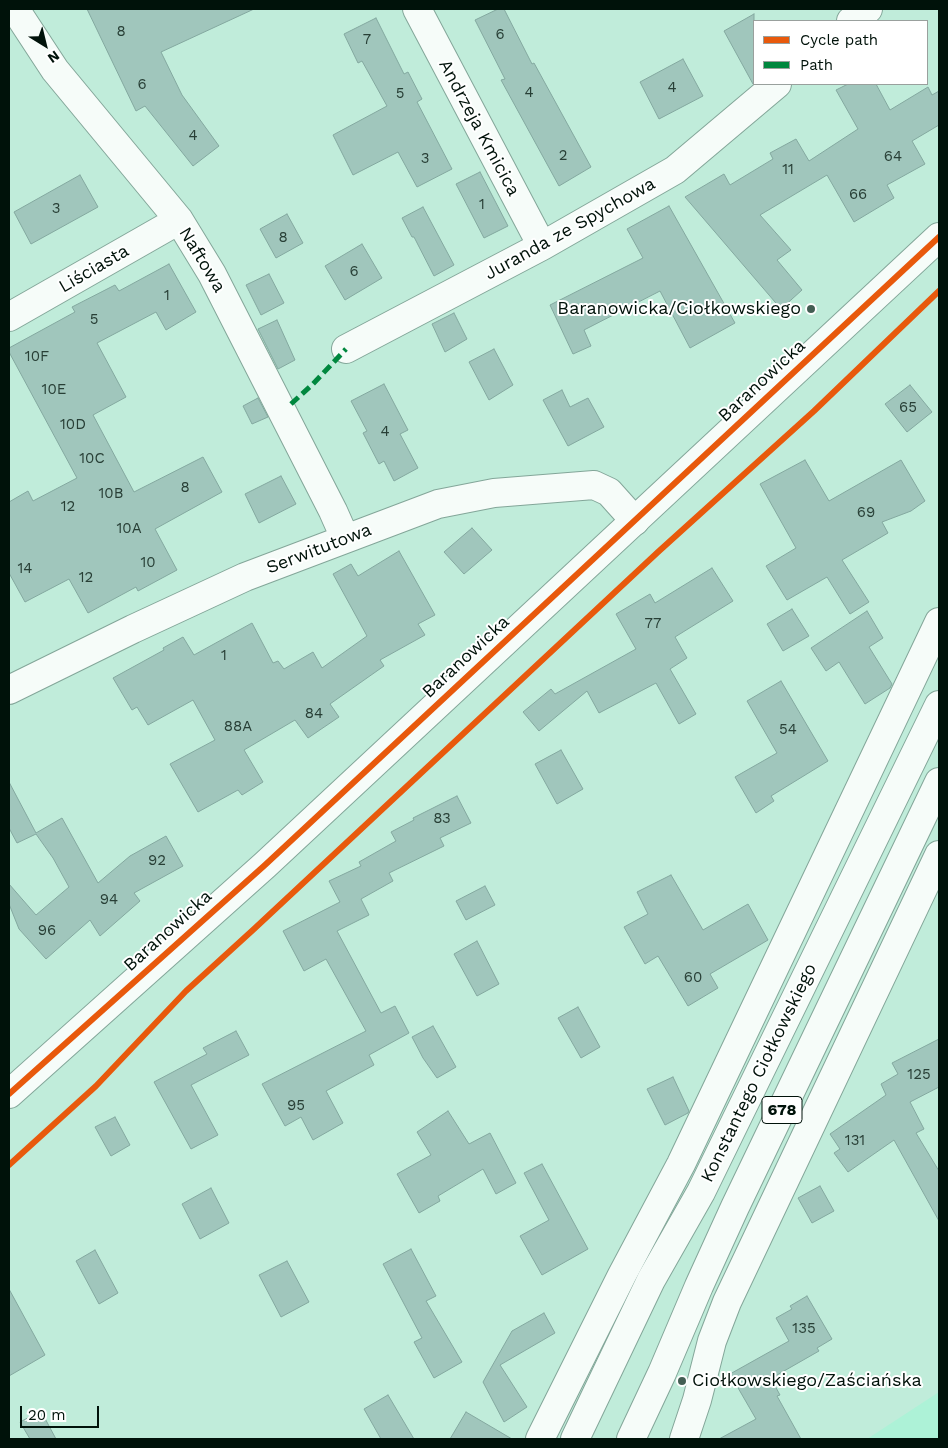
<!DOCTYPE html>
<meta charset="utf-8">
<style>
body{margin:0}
#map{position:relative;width:948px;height:1448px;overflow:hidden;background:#c0ecda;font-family:"Work Sans",sans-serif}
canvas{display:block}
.frame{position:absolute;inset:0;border:10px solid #00120a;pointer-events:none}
.legend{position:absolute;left:753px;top:20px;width:175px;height:65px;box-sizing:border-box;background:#fff;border:1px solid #99a09d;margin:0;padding:6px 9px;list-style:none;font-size:15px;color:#00120a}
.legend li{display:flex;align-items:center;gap:10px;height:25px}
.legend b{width:25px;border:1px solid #99a09d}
.north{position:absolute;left:20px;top:20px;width:50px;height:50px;-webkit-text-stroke:4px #fff;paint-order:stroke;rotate:144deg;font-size:14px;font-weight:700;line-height:20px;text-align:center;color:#00120a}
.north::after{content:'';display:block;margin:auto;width:18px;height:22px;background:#00120a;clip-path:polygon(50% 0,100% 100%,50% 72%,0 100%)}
.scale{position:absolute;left:20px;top:1406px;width:79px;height:22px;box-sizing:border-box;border:2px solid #00120a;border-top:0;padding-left:6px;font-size:15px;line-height:18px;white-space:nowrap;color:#00120a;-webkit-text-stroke:4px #fff;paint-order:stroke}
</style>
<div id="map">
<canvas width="948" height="1448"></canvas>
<div class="frame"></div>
<ul class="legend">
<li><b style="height:6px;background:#e8590c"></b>Cycle path</li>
<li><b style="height:6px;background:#00873e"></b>Path</li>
</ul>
<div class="north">N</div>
<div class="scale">20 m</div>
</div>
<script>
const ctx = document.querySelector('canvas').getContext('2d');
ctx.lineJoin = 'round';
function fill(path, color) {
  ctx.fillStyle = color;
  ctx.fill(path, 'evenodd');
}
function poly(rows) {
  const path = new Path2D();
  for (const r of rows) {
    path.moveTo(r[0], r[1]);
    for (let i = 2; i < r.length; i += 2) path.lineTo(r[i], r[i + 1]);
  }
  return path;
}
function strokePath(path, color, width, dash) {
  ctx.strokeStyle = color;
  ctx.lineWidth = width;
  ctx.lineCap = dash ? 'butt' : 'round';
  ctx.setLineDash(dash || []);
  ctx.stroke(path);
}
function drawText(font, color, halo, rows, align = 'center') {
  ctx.font = font + ' "Work Sans",sans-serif';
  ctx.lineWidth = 4;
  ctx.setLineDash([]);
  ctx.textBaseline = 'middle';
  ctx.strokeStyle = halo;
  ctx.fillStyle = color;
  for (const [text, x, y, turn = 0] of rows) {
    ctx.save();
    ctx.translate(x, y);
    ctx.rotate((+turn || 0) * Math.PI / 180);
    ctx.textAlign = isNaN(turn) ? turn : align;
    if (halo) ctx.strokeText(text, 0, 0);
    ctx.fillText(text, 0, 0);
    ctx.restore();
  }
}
fill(poly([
 [939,1392,939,1439,867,1439]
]), '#adf2d7');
const building = poly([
 [87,9,254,9,161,52,182,95,219,146,193,166,145,106,136,111,87,9],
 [498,9,504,9,532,64,534,63,591,167,559,186,501,80,505,79,475,20,498,9],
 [754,14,754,83,753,84,724,31,754,14],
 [376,18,404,74,408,72,422,99,417,102,452,169,417,187,398,152,353,175,333,135,387,106,362,61,358,63,344,34,376,18],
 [683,59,703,96,659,119,640,82,683,59],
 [848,84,876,84,890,110,928,87,932,95,939,91,939,125,912,141,925,164,887,185,894,198,854,222,827,175,760,215,791,250,777,260,802,290,781,309,685,197,724,174,730,185,773,159,770,153,796,139,809,161,858,129,836,90,848,84],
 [480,172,508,226,484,238,456,184,480,172],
 [80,175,98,207,31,244,14,212,80,175],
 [669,206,735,323,690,348,660,291,584,330,591,346,573,354,550,305,643,258,627,229,669,206],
 [423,207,454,265,434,276,414,237,412,237,402,218,423,207],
 [287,214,303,243,276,258,260,229,287,214],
 [362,244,382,278,345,300,325,266,362,244],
 [169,264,196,312,166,330,156,312,97,343,126,397,93,415,134,492,203,457,222,492,155,529,177,570,138,591,136,587,88,613,69,579,25,602,9,573,9,502,28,491,33,501,77,478,9,352,9,348,75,312,72,307,115,285,119,291,169,264],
 [269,274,284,303,261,315,246,285,269,274],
 [454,313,467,339,445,352,432,324,454,313],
 [277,320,295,360,278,369,258,329,277,320],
 [494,349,513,385,489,400,469,362,494,349],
 [384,384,408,430,400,434,418,468,394,481,384,461,379,464,363,433,367,431,351,401,384,384],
 [910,385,932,412,907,432,885,404,910,385],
 [562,390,570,407,588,398,604,427,568,446,543,400,562,390],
 [258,398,268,417,252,424,243,406,258,398],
 [805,460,829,501,901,460,925,501,911,511,882,522,888,533,842,560,869,602,850,614,827,577,787,600,766,566,796,548,760,484,805,460],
 [281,476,296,504,259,523,245,494,281,476],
 [472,528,492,550,464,574,444,552,472,528],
 [399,551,435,615,418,624,425,635,380,660,384,666,330,704,339,717,308,738,295,720,244,750,263,782,242,795,238,790,198,812,170,764,215,740,193,700,148,725,137,707,132,710,113,678,164,650,163,648,183,637,194,655,252,623,273,663,278,661,284,669,313,652,322,668,367,636,333,574,351,564,358,576,399,551],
 [712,568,733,601,675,637,687,658,670,669,696,714,679,724,656,683,599,713,587,691,539,731,523,712,551,689,555,694,636,649,616,614,650,594,655,603,712,568],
 [792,609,809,636,783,651,767,624,792,609],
 [867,611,883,638,869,647,892,684,890,688,865,704,839,662,826,671,811,648,867,611],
 [781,681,828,761,771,796,774,801,756,813,735,777,777,753,747,701,781,681],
 [561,750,583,789,557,804,535,764,561,750],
 [9,782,36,833,62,818,98,883,130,856,166,836,183,866,134,893,140,901,100,936,90,920,46,959,19,929,9,904,9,884,36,915,69,887,53,858,36,834,17,843,9,828,9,782],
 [457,796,471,823,440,838,444,846,389,873,393,881,361,899,369,915,337,931,381,1013,395,1006,409,1033,369,1055,374,1065,326,1091,343,1123,313,1140,301,1117,285,1126,262,1084,366,1031,326,959,304,971,283,931,340,902,329,881,361,866,359,862,396,841,391,832,414,820,413,818,457,796],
 [671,875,703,930,748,904,768,940,710,974,718,988,688,1006,658,956,645,964,624,927,648,914,637,892,671,875],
 [485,886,495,905,466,920,456,901,485,886],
 [477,941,499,984,477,996,454,954,477,941],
 [578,1007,600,1047,581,1058,558,1018,578,1007],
 [433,1026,456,1067,437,1078,423,1058,412,1037,433,1026],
 [236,1031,249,1055,191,1085,218,1135,191,1149,154,1082,207,1054,203,1048,236,1031],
 [939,1039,939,1087,910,1102,924,1129,916,1133,939,1171,939,1221,894,1140,848,1172,834,1153,840,1149,830,1134,886,1095,881,1084,898,1074,892,1063,939,1039],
 [673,1077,689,1111,688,1113,665,1125,647,1089,673,1077],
 [448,1111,469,1144,490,1133,516,1183,496,1194,483,1169,438,1196,440,1201,419,1213,397,1174,431,1155,417,1132,448,1111],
 [115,1117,130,1145,111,1156,95,1127,115,1117],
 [542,1164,588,1249,542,1275,520,1236,549,1220,524,1173,542,1164],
 [820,1186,834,1211,812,1223,798,1198,820,1186],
 [211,1188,229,1223,200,1239,182,1204,211,1188],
 [411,1249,436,1296,426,1301,462,1362,434,1378,414,1342,422,1338,383,1264,411,1249],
 [95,1250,118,1293,99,1304,76,1261,95,1250],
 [287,1261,309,1302,281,1317,259,1275,287,1261],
 [9,1289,45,1355,9,1376,9,1289],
 [807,1296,832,1339,817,1348,819,1351,777,1375,780,1381,774,1384,780,1395,777,1396,801,1439,719,1439,756,1419,730,1374,789,1341,776,1318,792,1309,790,1306,807,1296],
 [544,1313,555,1333,500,1365,527,1407,504,1422,483,1382,512,1331,544,1313],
 [388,1395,414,1439,381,1439,364,1409,388,1395],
 [41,1411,56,1439,30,1439,20,1422,41,1411],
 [466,1412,512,1439,450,1439,466,1412]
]);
fill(building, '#a0c6bc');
strokePath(building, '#83a89f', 1);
const minor = poly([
 [15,9,55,70,179,220,212,274,333,511,345,538],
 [417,9,542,246],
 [851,21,868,9],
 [9,317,179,220],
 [346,349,542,246,675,170,777,84],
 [9,690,133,629,245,577,438,504,494,493,594,485,609,492,635,521],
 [540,1439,622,1275,681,1164,939,622],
 [684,1439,697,1400,712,1341,727,1302,939,855]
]);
const tertiary = poly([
 [9,1094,265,865,939,237]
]);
const trunk = poly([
 [575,1439,651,1280,701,1192,939,705],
 [631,1439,662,1373,699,1286,735,1207,939,782]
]);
strokePath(minor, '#83a699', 30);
strokePath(tertiary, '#83a699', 30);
strokePath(trunk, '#83a699', 30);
strokePath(minor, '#f6fcf9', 28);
strokePath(tertiary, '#f6fcf9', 28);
strokePath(trunk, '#f6fcf9', 28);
strokePath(poly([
 [291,404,313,384,346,349]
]), '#00873e', 5, [10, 5]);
strokePath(poly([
 [9,1094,265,865,939,237],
 [9,1165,96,1086,186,991,254,929,658,552,814,411,939,291]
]), '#e8590c', 6);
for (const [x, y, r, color] of [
 [811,309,5,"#435e53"],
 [682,1381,5,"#435e53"]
]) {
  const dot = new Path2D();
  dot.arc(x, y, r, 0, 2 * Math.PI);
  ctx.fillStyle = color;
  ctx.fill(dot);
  strokePath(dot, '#fff', 2);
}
drawText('15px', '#283f36', null, [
 ["8",121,32],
 ["6",500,35],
 ["7",367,40],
 ["6",142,85],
 ["4",672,88],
 ["4",529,93],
 ["5",400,94],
 ["4",193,136],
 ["2",563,156],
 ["64",893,157],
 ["3",425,159],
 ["11",788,170],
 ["66",858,195],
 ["1",482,205],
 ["3",56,209],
 ["8",283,238],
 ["6",354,272],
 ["1",167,296],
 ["5",94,320],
 ["10F",37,357],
 ["10E",54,390],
 ["65",908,408],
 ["10D",73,425],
 ["4",385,432],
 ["10C",92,459],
 ["8",185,488],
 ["10B",111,494],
 ["12",68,507],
 ["69",866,513],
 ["10A",129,529],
 ["10",148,563],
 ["14",25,569],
 ["12",86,578],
 ["77",653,624],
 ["1",224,656],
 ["84",314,714],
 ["88A",238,727],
 ["54",788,730],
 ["83",442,819],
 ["92",157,861],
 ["94",109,900],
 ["96",47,931],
 ["60",693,978],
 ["125",919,1075],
 ["95",296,1106],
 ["131",855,1141],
 ["135",804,1329]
]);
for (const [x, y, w] of [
 [782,1110,40]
]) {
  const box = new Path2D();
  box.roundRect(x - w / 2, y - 13.5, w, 27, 4);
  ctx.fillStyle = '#fff';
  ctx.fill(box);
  strokePath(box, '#00120a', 1);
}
drawText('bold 16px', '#00120a', null, [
 ["678",782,1110]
]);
drawText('18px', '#00120a', '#fff', [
 ["Andrzeja Kmicica",479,128,62],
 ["Juranda ze Spychowa",570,229,-29],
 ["Naftowa",202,260,59],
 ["Liściasta",94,269,-30],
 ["Baranowicka",762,381,-43],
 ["Serwitutowa",319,549,-21],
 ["Baranowicka",466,657,-43],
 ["Baranowicka",168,931,-42],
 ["Konstantego Ciołkowskiego",759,1073,-64]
]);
drawText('18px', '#00120a', '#fff', [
 ["Baranowicka/Ciołkowskiego",801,309],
 ["Ciołkowskiego/Zaściańska",692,1381,"left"]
], 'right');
</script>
